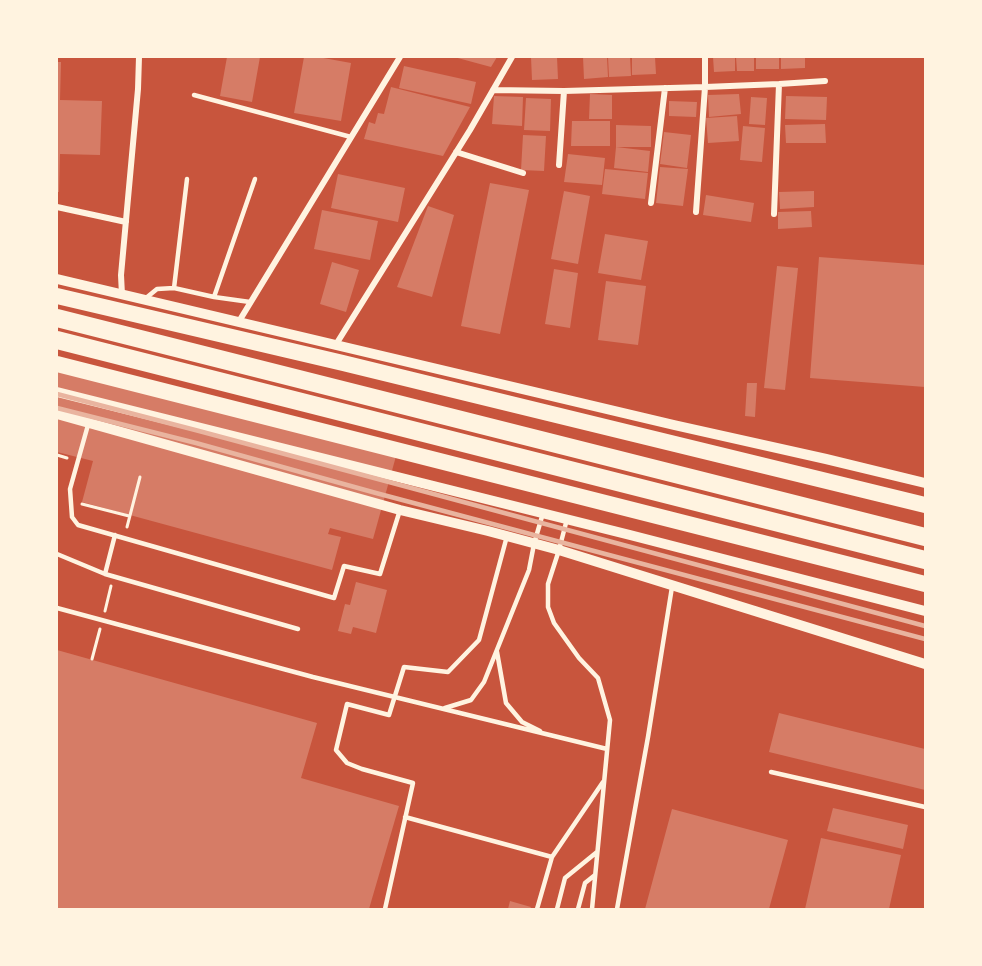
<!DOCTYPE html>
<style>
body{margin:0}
#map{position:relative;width:982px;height:966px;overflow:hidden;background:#c8553d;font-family:Manrope,sans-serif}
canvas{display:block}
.frame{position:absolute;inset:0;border:58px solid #fff3e0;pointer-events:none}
</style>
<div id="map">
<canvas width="982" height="966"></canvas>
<div class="frame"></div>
</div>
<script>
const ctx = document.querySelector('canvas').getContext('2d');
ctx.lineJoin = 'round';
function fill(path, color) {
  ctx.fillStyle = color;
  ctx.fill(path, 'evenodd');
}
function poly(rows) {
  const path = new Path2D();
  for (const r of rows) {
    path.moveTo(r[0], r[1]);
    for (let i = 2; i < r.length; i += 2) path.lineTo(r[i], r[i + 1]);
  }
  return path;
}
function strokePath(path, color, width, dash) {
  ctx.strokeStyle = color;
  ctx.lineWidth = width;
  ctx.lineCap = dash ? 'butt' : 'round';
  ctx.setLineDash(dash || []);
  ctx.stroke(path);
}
fill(poly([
 [227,57,260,57,252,102,220,96],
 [304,57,318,57,351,63,341,121,294,113],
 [454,57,497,57,491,67],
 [531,57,557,57,558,79,532,80],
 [583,57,607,57,608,77,584,79],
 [608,57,630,57,631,76,609,77],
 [632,57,655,57,656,74,632,75],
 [713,57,735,57,735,71,714,72],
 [736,57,754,57,754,71,737,71],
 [756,57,779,57,779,69,756,69],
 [781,57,805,57,805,68,781,69],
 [57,62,61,62,60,100,102,101,100,155,60,154,59,192,57,192],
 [404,66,476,82,471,104,399,88],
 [391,87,470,107,443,156,364,139,369,122,375,124,378,113,384,114],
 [590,94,612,95,612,119,589,119],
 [739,94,741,114,709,117,708,95],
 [494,96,523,97,522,126,492,124],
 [786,96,827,97,826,120,785,119],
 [751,97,767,98,765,125,749,124],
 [526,98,551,99,550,131,524,130],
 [669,101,697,102,696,117,669,116],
 [737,116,739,141,708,143,706,118],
 [572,121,610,121,610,146,571,146],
 [825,124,826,143,786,143,785,125],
 [616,125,651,126,651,147,616,147],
 [743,126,765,128,762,162,740,160],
 [664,132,691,135,687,168,660,164],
 [523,135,546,136,544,171,521,170],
 [616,147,650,151,648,172,614,168],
 [568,154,605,158,602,185,564,182],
 [660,167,688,169,683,206,656,203],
 [605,169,648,173,645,199,602,194],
 [338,174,405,188,398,222,331,208],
 [490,183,529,190,500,334,461,326],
 [564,191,590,196,578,264,551,259],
 [814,191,814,207,780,209,779,192],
 [706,195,754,203,751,222,703,215],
 [428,206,454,215,432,297,397,287],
 [322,210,378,221,370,260,314,249],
 [811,211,812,227,778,229,778,212],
 [605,234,648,241,641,280,598,273],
 [819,257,925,265,925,387,810,378],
 [332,262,359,270,346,312,320,304],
 [777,266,798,268,785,390,764,388],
 [554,269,578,273,570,328,545,324],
 [606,281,646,286,638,345,598,340],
 [57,357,398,449,373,539,330,528,328,534,341,537,332,570,82,502,93,461,57,452],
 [747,383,757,383,755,417,745,416],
 [356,582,387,590,376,633,353,627,351,634,338,631,345,604,350,605],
 [57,650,317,723,301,778,399,806,369,909,57,909],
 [779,713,925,749,925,790,769,752],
 [833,808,908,825,903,849,827,831],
 [672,809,788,840,769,909,645,909],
 [821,838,901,855,889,909,805,909],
 [510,901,531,907,530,909,508,909]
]), '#d67c66');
strokePath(poly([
 [57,455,67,458],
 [82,504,129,516],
 [127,527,140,477],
 [105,611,111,586],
 [92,659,100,629]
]), '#fff3e0', 3);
strokePath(poly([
 [194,95,351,137],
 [174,288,187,179],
 [214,297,255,179],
 [146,298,157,289,174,288,214,297,250,302],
 [88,425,70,489,72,517,78,525,334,598,344,566,380,574,400,510],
 [567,519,559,550,548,584,548,607,554,623,579,658,598,678,610,720,592,909],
 [115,535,105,574,298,629],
 [57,554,105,574],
 [57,608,313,677,607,749],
 [497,652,506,703,522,722,540,731],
 [445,708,471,700,484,682,529,570,534,544,543,513],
 [771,772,925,807],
 [405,817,552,857],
 [385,909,413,783,362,769,347,763,336,750,347,704,389,715,404,667,448,672,479,640,507,536],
 [537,909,552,857,603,782],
 [557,909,565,878,597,852],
 [578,909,585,883,595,875],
 [617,909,648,737,672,587]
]), '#fff3e0', 4.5);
strokePath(poly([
 [705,57,705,87,779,84,825,81],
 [493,90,564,91,705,87,696,212],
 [456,152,523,173],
 [559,165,564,91],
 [651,203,665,88],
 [57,207,126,222],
 [774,214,779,84],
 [122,295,121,275,138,89,139,57],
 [238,323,400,57],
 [335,346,470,130,512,57]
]), '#fff3e0', 6);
strokePath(poly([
 [57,279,674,425,826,459,925,483],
 [57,392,630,535,925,611],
 [57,414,400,510,488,531,559,550,925,664]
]), '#fff3e0', 10);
strokePath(poly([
 [57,296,343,363,925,505],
 [57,364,925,584]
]), '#fff3e0', 16);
strokePath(poly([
 [57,318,925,537],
 [57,340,925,560]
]), '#fff3e0', 18);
strokePath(poly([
 [57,394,199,431,925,626],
 [57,408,196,443,376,493,925,639]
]), '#e9b49f', 4.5);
</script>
